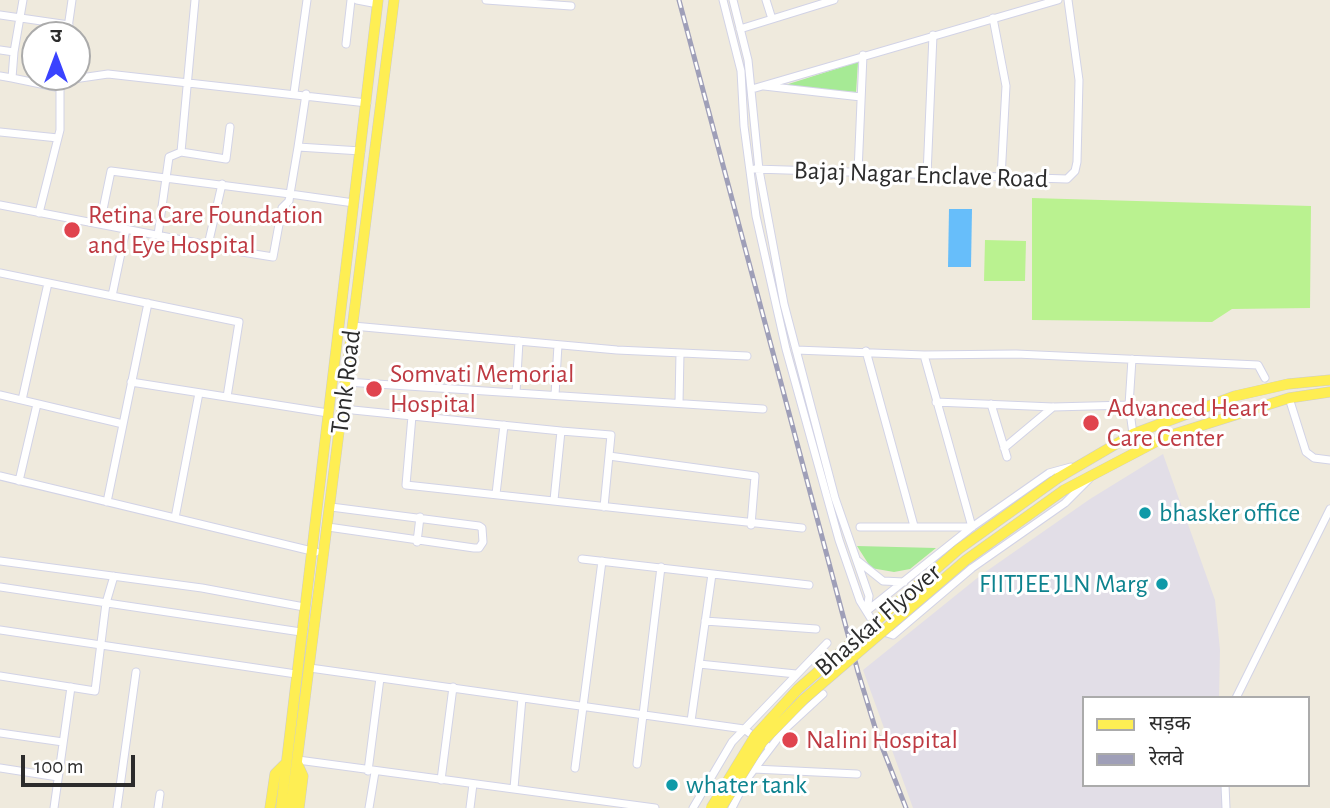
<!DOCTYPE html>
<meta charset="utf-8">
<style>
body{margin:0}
#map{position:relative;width:1330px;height:808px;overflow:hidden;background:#efeadd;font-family:"Alegreya Sans","Noto Sans Devanagari",sans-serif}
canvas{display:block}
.legend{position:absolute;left:1082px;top:696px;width:228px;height:91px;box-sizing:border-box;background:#fff;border:2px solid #ababab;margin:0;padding:9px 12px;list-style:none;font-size:21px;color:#2c2c2c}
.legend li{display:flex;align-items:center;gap:14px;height:35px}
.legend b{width:35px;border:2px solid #ababab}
.north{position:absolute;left:21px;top:21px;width:70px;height:70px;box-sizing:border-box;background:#fff;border:2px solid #ababab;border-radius:50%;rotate:0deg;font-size:19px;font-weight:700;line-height:28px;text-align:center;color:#2c2c2c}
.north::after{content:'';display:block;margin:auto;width:24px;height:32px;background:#3a43ff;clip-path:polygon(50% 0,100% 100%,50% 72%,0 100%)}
.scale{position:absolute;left:21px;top:755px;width:114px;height:32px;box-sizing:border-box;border:4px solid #2c2c2c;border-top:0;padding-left:9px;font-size:21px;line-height:24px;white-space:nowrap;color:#2c2c2c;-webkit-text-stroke:5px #fff;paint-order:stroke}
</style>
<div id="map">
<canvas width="1330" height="808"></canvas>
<ul class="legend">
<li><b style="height:9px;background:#feee53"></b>सड़क</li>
<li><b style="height:9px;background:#9f9fb8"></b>रेलवे</li>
</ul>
<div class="north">उ</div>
<div class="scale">100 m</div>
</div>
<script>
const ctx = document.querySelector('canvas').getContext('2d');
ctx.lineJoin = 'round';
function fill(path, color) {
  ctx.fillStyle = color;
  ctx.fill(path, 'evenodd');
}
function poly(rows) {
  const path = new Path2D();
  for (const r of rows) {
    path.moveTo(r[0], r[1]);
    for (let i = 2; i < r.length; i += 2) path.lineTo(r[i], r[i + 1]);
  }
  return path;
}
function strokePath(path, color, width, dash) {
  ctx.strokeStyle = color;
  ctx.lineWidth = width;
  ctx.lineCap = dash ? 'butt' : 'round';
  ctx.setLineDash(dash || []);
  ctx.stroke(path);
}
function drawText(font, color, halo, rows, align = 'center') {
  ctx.font = font + ' "Alegreya Sans",sans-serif';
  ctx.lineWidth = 6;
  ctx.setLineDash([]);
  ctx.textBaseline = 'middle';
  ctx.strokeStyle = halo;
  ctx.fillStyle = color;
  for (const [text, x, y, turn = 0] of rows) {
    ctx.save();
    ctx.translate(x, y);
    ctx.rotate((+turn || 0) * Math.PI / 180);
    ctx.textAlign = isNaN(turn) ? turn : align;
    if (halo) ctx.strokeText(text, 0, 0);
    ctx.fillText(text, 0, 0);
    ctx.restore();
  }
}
fill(poly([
 [1163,454,1215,600,1220,650,1219,698,1083,698,1083,785,1221,785,1223,808,913,808,863,670,981,575,1090,499]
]), '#e2dee7');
fill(poly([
 [858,62,856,92,779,87],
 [857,546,936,548,910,569,894,572,871,568]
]), '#a6ea95');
fill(poly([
 [1032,198,1311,206,1310,308,1232,309,1212,322,1032,320],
 [985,240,1026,241,1025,281,984,281]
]), '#baf290');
fill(poly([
 [949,209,972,209,971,267,948,267]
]), '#67befa');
const minor = poly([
 [357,0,378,4],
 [486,0,571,6],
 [723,0,741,71,744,126,756,216,786,349,839,540,860,601,878,630,893,635,972,568,1065,503,1089,479],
 [733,0,748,60,759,170,784,304,835,498,869,596,867,611],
 [766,0,772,19],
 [0,15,69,25],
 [993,18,1006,86,1001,178],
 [740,29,834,0],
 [67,35,72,0],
 [346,44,351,0],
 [0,50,14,52,23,0],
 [14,52,12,78,60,88],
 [0,76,12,78],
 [60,81,108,74,367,103],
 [764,86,861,97],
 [752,89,1058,0],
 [294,93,307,0],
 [0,132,58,138],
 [298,147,306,94],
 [181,152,226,159,230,127],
 [755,169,1067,179,1075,171,1077,162,1079,80,1068,0],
 [858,172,863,55],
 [927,175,933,35],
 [354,203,290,194,298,147,361,151],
 [0,205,208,245,222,184],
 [39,213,60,130,60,77],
 [100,224,111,171,290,194,289,201,282,208,273,257,242,252],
 [158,235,169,157,181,152,195,0],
 [0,273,239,322,227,397],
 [112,296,126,229],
 [353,326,617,350,747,356],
 [796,350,924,355,1016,354,1258,365,1265,378],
 [866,351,914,526],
 [131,382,328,413],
 [346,382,763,409],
 [516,393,519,341],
 [0,395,123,424],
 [555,395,558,345],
 [1289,398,1306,452,1314,458,1330,460],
 [22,400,48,283],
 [936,402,1053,407,1129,405,1132,359],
 [679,403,680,353],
 [991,404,1007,457],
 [1129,405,1133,434],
 [343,409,561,431,554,500],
 [412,416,406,485,802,528],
 [561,431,611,435,604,507],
 [1004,448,1053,407],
 [609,456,755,476,751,525],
 [0,476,316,552],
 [19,481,37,404],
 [496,494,504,425],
 [107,502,148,303],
 [175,518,199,393],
 [328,527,474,548,479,548,483,542,482,528,479,526,331,507],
 [860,527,972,527,924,355],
 [417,542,420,517],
 [582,559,809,585],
 [0,561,202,588,304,607],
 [858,561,883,581,904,582],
 [0,587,301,632],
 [868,610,972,527,1049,473,1071,467],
 [705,621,816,629],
 [0,630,296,674],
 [699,664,796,674],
 [310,668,744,729,770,748],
 [0,676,95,691,106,603,114,576],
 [1236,698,1330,509],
 [691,721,712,574],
 [0,733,63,742],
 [298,760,655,808],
 [637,764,661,567],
 [0,768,58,777],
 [575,768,602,561],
 [754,769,857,774],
 [368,771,380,678],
 [441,780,453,687],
 [1225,785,1226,808],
 [514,788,522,698],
 [54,808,71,687],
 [117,808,136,672],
 [158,808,160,794],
 [369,808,375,772],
 [470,808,473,784],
 [693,808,732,742,827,643],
 [732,808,746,780,784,730,823,694]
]);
const major = poly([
 [1058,478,1133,434,1235,396,1288,384,1330,380],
 [1064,490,1165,437,1289,398,1330,392],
 [298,765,303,776,299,808],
 [270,808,275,774,285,764],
 [281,808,378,0],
 [291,808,394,0]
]);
strokePath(minor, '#d2d3e6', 9);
strokePath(major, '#ccc', 11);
strokePath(minor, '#fff', 7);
strokePath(major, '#feee53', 10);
const rail = poly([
 [679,0,858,672,877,734,906,808]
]);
strokePath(rail, '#9f9fb8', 5);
strokePath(rail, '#fff', 2.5, [8]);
const majorBridge = poly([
 [711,808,755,736,798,689,959,549,1058,478],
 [721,808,762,742,804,699,966,560,1064,490]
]);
strokePath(majorBridge, '#ccc', 11, []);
strokePath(majorBridge, '#feee53', 10);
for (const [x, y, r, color] of [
 [72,230,9,"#e0444e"],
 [374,389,9,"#e0444e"],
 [1091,423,9,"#e0444e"],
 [1145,513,7,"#0f9aa8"],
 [1162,584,7,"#0f9aa8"],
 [790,740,9,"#e0444e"],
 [672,785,7,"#0f9aa8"]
]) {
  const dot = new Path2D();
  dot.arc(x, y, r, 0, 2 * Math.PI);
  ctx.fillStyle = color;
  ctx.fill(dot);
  strokePath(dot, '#fff', 2.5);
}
drawText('26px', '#2c2c2c', '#fff', [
 ["Bajaj Nagar Enclave Road",921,175,2],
 ["Tonk Road",346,382,-83],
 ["Bhaskar Flyover",878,620,-41]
]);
drawText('26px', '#be3a42', '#fff', [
 ["Retina Care Foundation",88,215],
 ["and Eye Hospital",88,245],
 ["Somvati Memorial",390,374],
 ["Hospital",390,404],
 ["Advanced Heart",1107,408],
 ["Care Center",1107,438],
 ["Nalini Hospital",806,740]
], 'left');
drawText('26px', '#0d838f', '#fff', [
 ["bhasker office",1159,513],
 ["FIITJEE JLN Marg",1148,584,"right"],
 ["whater tank",686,785]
], 'left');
</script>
